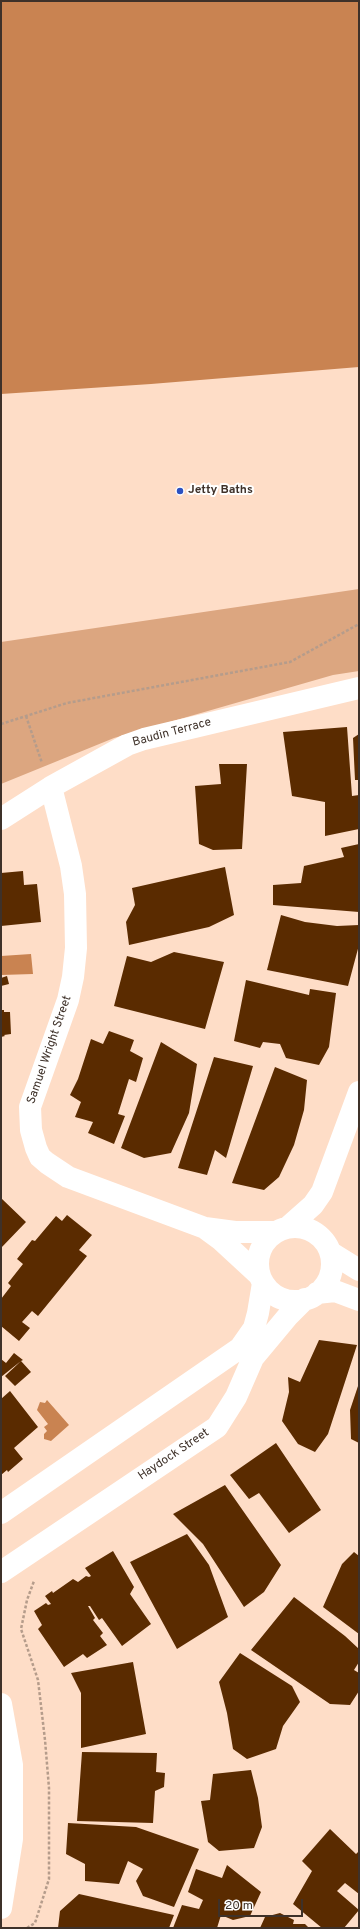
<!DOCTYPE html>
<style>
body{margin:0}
#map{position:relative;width:360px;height:1929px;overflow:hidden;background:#feddc7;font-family:Overpass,sans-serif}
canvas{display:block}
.frame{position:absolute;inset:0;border:2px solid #3e3129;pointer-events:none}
.scale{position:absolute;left:218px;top:1899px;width:85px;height:18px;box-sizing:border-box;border:2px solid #3e3129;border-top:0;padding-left:5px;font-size:12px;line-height:14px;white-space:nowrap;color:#3e3129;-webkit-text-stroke:3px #fff;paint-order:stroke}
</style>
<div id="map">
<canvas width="360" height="1929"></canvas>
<div class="frame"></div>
<div class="scale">20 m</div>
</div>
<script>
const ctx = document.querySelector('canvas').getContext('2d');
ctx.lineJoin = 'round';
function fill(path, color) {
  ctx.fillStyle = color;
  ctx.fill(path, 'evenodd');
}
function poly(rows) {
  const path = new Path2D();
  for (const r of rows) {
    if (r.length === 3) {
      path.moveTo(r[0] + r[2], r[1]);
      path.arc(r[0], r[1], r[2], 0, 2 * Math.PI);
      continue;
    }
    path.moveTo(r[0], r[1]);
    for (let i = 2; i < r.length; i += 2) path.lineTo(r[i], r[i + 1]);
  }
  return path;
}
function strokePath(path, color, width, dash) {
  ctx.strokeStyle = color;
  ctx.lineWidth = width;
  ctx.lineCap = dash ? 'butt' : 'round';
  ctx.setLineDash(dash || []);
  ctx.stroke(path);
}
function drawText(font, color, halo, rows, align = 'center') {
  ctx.font = font + ' Overpass,sans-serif';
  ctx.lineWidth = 4;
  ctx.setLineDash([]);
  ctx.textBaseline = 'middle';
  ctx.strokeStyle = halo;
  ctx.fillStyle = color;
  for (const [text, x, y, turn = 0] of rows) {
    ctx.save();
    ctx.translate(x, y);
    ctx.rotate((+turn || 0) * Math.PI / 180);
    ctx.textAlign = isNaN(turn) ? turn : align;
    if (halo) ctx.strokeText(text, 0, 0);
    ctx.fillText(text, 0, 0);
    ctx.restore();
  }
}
fill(poly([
 [359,589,359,671,333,675,114,738,1,784,1,642]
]), '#dca680');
fill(poly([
 [1,1,359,1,359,367,151,384,1,394],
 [31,954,33,974,1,975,1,956],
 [47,1400,69,1425,51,1441,44,1439,44,1434,47,1431,44,1427,48,1424,37,1410,40,1402,45,1403]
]), '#c98351');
fill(poly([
 [347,727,352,796,359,795,359,829,325,836,325,802,292,796,283,732],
 [359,734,359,780,355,780,353,738],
 [219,764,247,764,242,849,213,850,199,844,195,786,221,784],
 [359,844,359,912,273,905,273,885,301,883,304,866,344,857,341,848],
 [225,867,234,915,209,927,129,945,126,922,135,905,132,888],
 [23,871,24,885,37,884,41,922,1,926,1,873],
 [281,915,305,922,337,926,359,925,359,945,348,986,267,970],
 [174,952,224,962,205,1029,114,1006,127,956,151,962],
 [7,976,9,984,1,986,1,978],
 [246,980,309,995,310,989,336,993,329,1047,319,1065,286,1058,280,1044,263,1042,260,1048,234,1041],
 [1,1010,4,1010,4,1012,10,1012,11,1034,4,1035,5,1036,1,1037],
 [109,1031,134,1040,130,1051,143,1058,136,1082,129,1079,118,1114,125,1116,114,1144,88,1133,93,1122,75,1117,81,1102,70,1095,78,1079,91,1039,103,1044],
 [161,1042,197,1064,189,1113,171,1153,144,1158,121,1148],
 [214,1057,253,1066,226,1158,215,1150,207,1175,178,1168],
 [275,1067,307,1080,304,1110,294,1145,279,1177,264,1190,232,1183],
 [1,1198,26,1222,1,1248],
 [67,1215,92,1235,79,1250,87,1256,38,1316,32,1311,22,1322,30,1328,19,1341,1,1326,1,1299,11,1286,8,1283,23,1264,17,1259,32,1240,35,1241,56,1216,62,1221],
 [319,1340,357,1345,328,1434,315,1452,298,1444,282,1421,289,1392,288,1377,300,1382],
 [14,1353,23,1360,21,1361,31,1372,15,1386,5,1376,21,1361,1,1377,1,1359,6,1363],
 [359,1383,359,1443,351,1439,350,1410],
 [10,1391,38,1427,14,1448,23,1459,8,1472,7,1470,1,1475,1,1399],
 [276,1443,321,1510,289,1533,259,1493,249,1499,230,1475],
 [225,1485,281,1565,264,1592,244,1607,203,1544,173,1514],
 [187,1534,209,1565,228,1617,177,1649,130,1562],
 [113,1551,134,1587,130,1594,151,1624,122,1646,102,1618,99,1620,90,1606,88,1606,95,1618,93,1620,103,1633,100,1636,107,1645,87,1658,83,1654,64,1667,38,1629,42,1625,34,1611,46,1603,48,1605,51,1604,45,1596,52,1591,53,1593,73,1579,78,1582,86,1576,89,1577,91,1576,85,1568],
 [354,1552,359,1556,359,1634,323,1607,342,1564],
 [294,1597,345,1636,359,1649,359,1662,354,1670,359,1673,359,1691,350,1705,330,1704,251,1650],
 [240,1653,292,1686,300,1702,283,1726,276,1749,247,1759,233,1749,227,1713,219,1682],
 [133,1662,146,1734,81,1748,81,1693,71,1673],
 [82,1752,157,1753,156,1772,165,1773,164,1787,155,1791,153,1823,77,1821],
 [251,1770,258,1798,262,1827,254,1848,219,1851,208,1842,201,1801,210,1800,213,1774],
 [68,1823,136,1827,199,1849,174,1907,143,1896,136,1881,143,1869,128,1861,119,1884,85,1881,85,1864,66,1854],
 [330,1829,356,1854,359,1851,359,1894,345,1883,337,1891,359,1910,344,1928,322,1928,293,1904,312,1871,302,1861],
 [227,1865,261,1892,250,1916,233,1920,221,1915,217,1928,173,1928,182,1905,199,1909,203,1900,188,1892,196,1869,222,1878],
 [79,1894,174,1915,169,1928,58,1928,60,1911],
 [280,1913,294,1920,293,1924,305,1924,309,1928,260,1928,265,1917]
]), '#5a2b00');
strokePath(poly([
 [26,716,42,763],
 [1,724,67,703,290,662,359,624],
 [27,1928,35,1923,49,1879,49,1788,45,1740,38,1680,21,1629,27,1600,34,1581]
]), '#b59c8b', 2.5, [3, 2]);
strokePath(poly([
 [51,787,71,866,75,894,76,948,73,977,68,1000,30,1107,31,1130,36,1148,40,1157,47,1163,68,1177,205,1228,235,1232,276,1232],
 [1,819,51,787,127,745,144,739,359,688],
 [295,1264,37],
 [287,1228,313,1205,322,1192,359,1092],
 [206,1229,221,1240,260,1276],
 [330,1252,359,1270],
 [317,1293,335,1291,359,1300],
 [1,1513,240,1348,254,1328,258,1313,263,1283],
 [1,1572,217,1427,236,1397,253,1358,288,1316,305,1299],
 [1,1704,12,1765,12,1839,1,1908]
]), '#fff', 22);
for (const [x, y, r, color] of [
 [180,491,4,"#2c51c1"]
]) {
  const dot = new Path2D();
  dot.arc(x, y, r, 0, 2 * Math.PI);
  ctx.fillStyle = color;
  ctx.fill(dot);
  strokePath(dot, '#fff', 1.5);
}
drawText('bold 12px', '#3e3129', '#fff', [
 ["Jetty Baths",188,491]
], 'left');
drawText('12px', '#3e3129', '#fff', [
 ["Baudin Terrace",172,733,-15],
 ["Samuel Wright Street",50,1050,-71],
 ["Haydock Street",174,1455,-34]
]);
</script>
